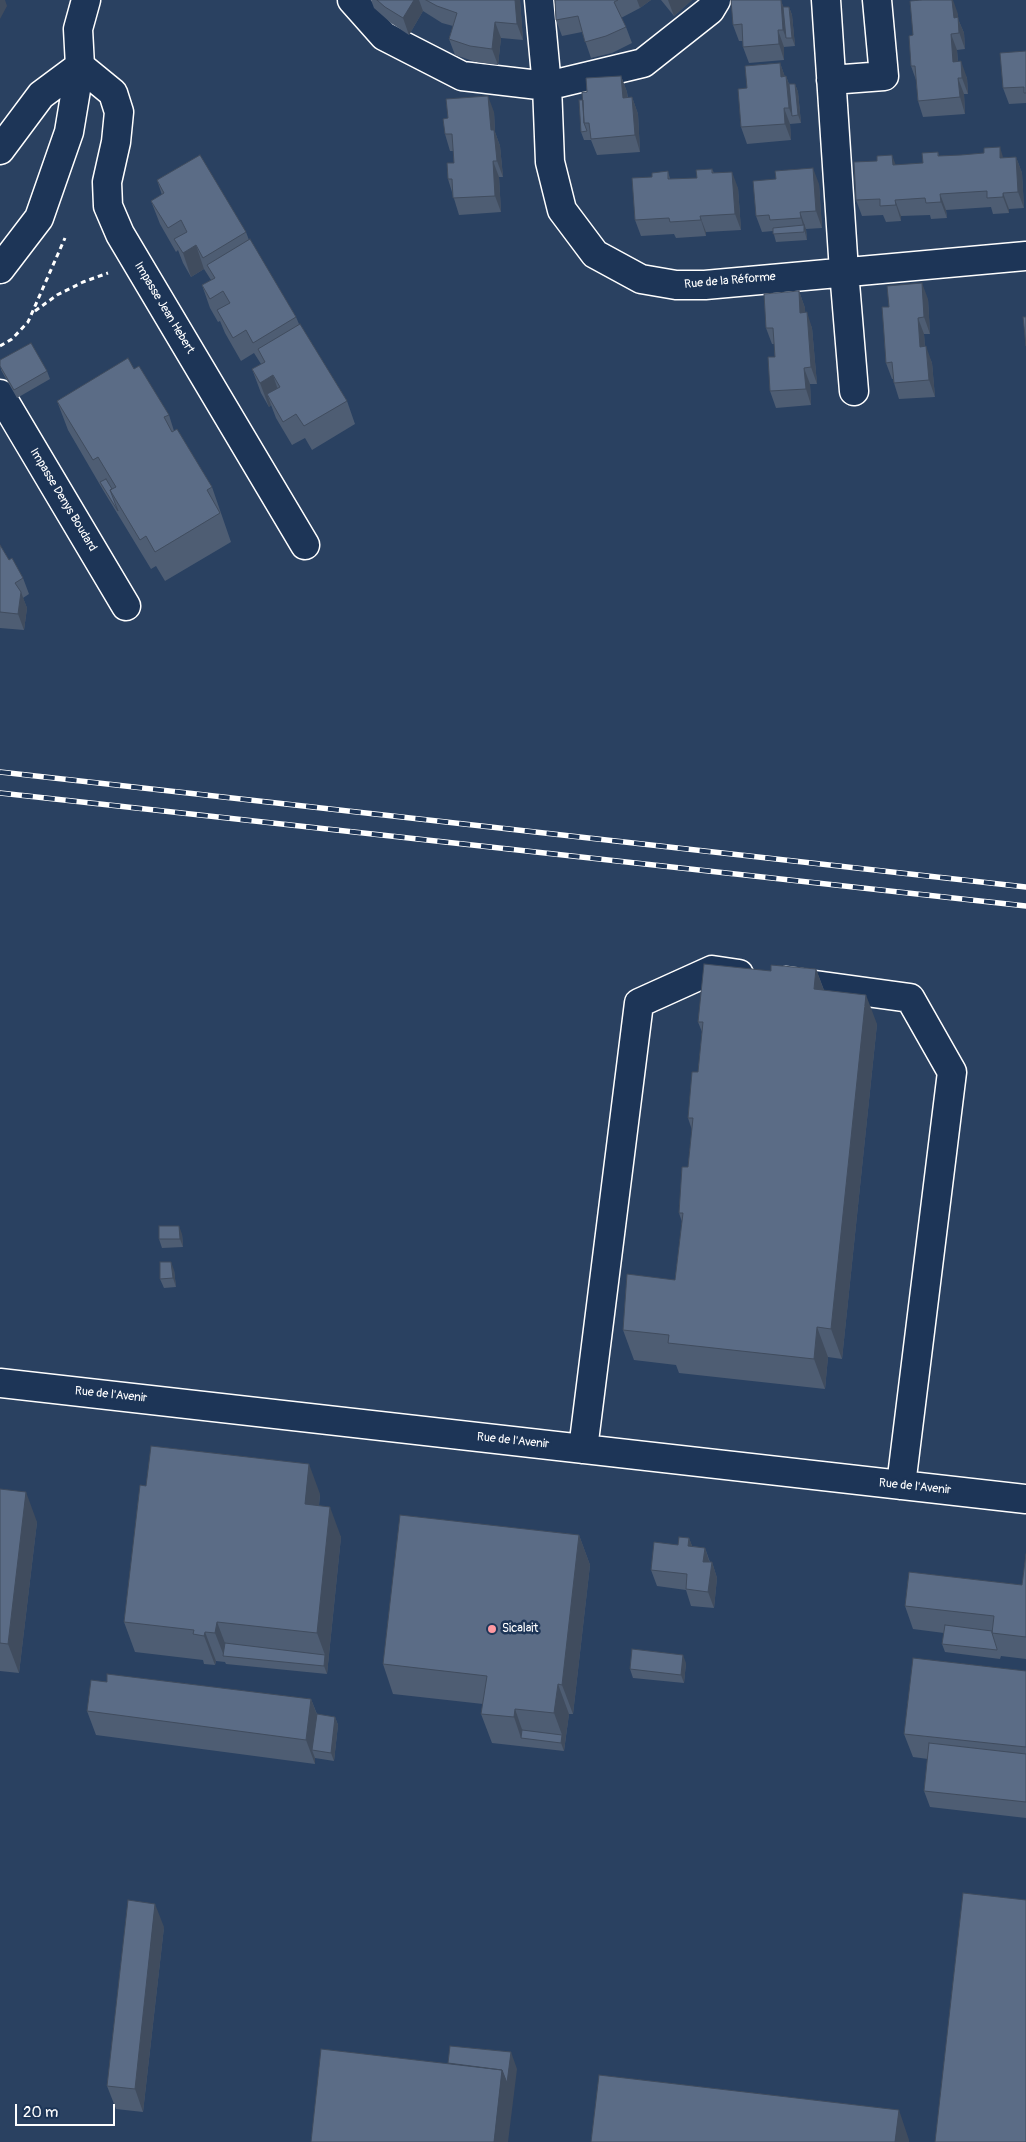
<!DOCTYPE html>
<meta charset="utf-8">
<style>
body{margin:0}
#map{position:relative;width:1026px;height:2142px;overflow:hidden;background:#2a4161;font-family:Pangolin,sans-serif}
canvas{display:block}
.scale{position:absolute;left:15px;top:2104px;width:100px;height:22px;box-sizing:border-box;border:2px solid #fff;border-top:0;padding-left:6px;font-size:15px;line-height:18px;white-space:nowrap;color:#fff;-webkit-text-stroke:4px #1d3557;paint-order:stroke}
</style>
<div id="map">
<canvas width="1026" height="2142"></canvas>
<div class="scale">20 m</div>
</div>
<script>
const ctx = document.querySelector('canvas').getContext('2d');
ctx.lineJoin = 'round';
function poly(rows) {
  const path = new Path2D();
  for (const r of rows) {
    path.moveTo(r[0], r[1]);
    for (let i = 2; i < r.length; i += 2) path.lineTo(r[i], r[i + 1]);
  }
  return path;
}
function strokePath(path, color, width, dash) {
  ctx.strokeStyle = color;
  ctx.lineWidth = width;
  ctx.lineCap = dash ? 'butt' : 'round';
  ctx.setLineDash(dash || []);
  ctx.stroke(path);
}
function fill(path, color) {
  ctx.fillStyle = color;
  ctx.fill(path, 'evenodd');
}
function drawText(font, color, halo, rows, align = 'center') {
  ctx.font = font + ' Pangolin,sans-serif';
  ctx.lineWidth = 5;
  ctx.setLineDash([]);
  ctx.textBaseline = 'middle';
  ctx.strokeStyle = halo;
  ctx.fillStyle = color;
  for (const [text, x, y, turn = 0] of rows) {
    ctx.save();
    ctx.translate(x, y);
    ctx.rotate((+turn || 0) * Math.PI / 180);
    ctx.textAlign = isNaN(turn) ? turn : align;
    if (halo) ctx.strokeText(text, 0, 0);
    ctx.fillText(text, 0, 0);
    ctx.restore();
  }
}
const minor = poly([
 [352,0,384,36,462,76,547,86,643,63,710,10,716,0],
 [539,0,547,86,550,162,562,210,595,254,641,279,676,285,705,285,1026,256],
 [826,0,844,271,854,391],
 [80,66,113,93,119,112,116,142,107,182,108,206,120,234,305,545],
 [831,80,884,76,877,0],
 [0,150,41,95,80,66],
 [0,269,39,218,69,132,80,66,78,29,86,0],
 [0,394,126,606],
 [786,981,910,998,952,1072,901,1485],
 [0,1383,1026,1499],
 [583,1449,639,1003,712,970,739,974]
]);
strokePath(minor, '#fff', 31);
strokePath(poly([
 [35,311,57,295,83,282,108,273],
 [0,346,12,339,28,322,65,238]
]), '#fff', 3, [5, 4]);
strokePath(minor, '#1d3557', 28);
const rail = poly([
 [0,772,1026,887],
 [0,793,1026,906]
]);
strokePath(rail, '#fff', 5.5);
strokePath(rail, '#1d3557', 4, [11]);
fill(poly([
 [371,0,520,0,523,40,501,38,498,65,476,62,455,55,449,39,453,26,442,23,423,11,409,35,391,23,374,8],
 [555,0,651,0,640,8,621,18,626,27,632,43,612,53,591,58,582,32,562,36,556,20],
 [661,0,692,0,674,16],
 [781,0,783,7,789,7,792,15,795,46,784,47,784,60,749,63,743,47,743,41,739,41,733,25],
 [958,14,958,19,964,33,965,49,957,50,958,62,967,78,968,94,964,94,965,114,923,117,918,101,916,80,911,66,913,35],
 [1026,51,1026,103,1009,104,1003,88],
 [780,63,785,77,786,76,789,84,795,84,798,92,801,123,790,124,791,140,747,144,741,127,747,88],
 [621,76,627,92,628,98,632,97,638,114,640,152,597,155,591,140,584,140,581,132,583,100,587,92],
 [494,112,495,132,500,146,503,177,499,177,501,212,459,215,448,179,454,163,454,151,450,151,445,134,448,118],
 [938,152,939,156,1003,158,1016,157,1022,173,1024,208,1009,209,1009,213,993,214,991,207,946,210,947,218,931,219,930,215,901,216,901,221,886,222,883,215,862,216,856,200,896,165,923,163],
 [712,169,714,173,738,188,741,230,706,232,706,236,676,238,674,234,641,236,635,220,652,177,668,171,670,179,697,178],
 [157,180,246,232,249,240,296,317,299,324,347,401,355,424,312,450,305,438,292,445,276,418,271,405,269,407,261,393,252,369,261,364,254,353,241,361,225,333,220,321,218,322,210,308,202,285,211,280,204,269,191,277,183,263,178,250,176,252,160,224,151,201,162,195],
 [819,184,822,228,806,229,807,240,776,242,773,231,762,232,756,216],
 [799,291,805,308,805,312,812,328,817,384,810,384,811,405,776,408,770,391,775,357,774,344,772,344,766,328],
 [928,299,930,334,924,334,925,347,932,363,935,397,899,399,894,383,893,379,892,379,886,363],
 [0,360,47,371,50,379,17,398,1,370],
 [134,369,169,415,174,431,212,487,231,542,165,581,156,566,151,569,103,490,68,430,57,401],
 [0,545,9,560,23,578,29,594,23,598,27,608,24,630,0,628],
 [816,969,824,990,877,1024,842,1359,828,1357,825,1389,679,1373,676,1365,634,1360,623,1330,675,1280,682,1222,679,1213,688,1167,692,1130,688,1118,698,1072,702,1032,698,1022,771,971],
 [182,1234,183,1247,162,1248,159,1239],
 [174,1270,176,1287,164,1288,160,1279],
 [0,1489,37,1522,19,1673,0,1671],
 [320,1494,319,1506,341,1537,327,1674,226,1664,225,1662,216,1661,215,1665,204,1664,203,1660,135,1652,124,1622],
 [579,1535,590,1565,573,1714,569,1714,564,1751,492,1743,481,1714,483,1704,393,1694,383,1664],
 [689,1538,692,1546,705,1548,710,1562,712,1562,717,1578,714,1608,691,1606,686,1590,657,1586,651,1570,678,1545],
 [1026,1554,1026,1659,1001,1656,1000,1659,945,1652,942,1644,944,1633,913,1629,905,1606,1022,1585],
 [686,1663,684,1683,633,1678,630,1669],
 [1026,1671,1026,1818,930,1807,924,1791,928,1759,913,1757,904,1734],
 [107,1682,311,1699,317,1714,335,1717,338,1725,334,1761,315,1758,315,1764,96,1735,87,1711],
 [164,1927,143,2112,116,2109,107,2086]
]), '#4e5d73');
fill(poly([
 [0,0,5,0,7,6,0,19],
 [414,0,419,0,423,11,409,35,403,18],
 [515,0,520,0,523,40,517,24],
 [637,0,651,0,640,8],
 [668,0,692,0,674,16],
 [781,0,786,15,786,38,783,30],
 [952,0,953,0,958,14,958,19,964,33,965,49,954,18],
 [789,7,792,15,795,46,792,38],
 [495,22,501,38,498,65,492,49],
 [778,30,784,47,784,60,779,44],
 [951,34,957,50,959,78,953,62],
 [961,61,967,78,968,94,962,78],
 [780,63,786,80,781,77],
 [621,76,627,92,629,114,623,98],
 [786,76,792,93,792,116,789,108],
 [958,78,964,94,965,114,960,97],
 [795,84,798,92,801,123,798,115],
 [488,96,494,112,495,132,500,146,503,177,497,161,491,130],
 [632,97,638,114,640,152,635,135],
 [784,108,790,124,791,140,785,124],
 [1000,147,1005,164,1000,158],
 [892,155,898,171,893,165],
 [1016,157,1022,173,1024,208,1018,192],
 [493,161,499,177,501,212,495,196],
 [813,168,819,184,822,228,816,211],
 [732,172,738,188,741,230,735,214],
 [1003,193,1009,209,1009,213,1003,197],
 [940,194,946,210,947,218,941,202],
 [895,200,901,216,901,221,896,205],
 [800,212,806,229,807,240,801,218],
 [700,216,706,232,706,236,701,220],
 [196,245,204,269,191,277,183,253],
 [922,283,928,299,930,334,924,317],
 [799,291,805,308,806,329,800,313],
 [807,312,812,328,817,384,811,367],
 [918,318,924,334,926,363,920,347],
 [926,346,932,363,935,397,929,380],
 [804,368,810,384,811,405,806,389],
 [273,375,281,399,267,394,271,405,269,407,260,383],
 [21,592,27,608,24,630,18,614],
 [816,969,827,999,814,989],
 [866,995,877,1024,842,1359,831,1329],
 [179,1226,182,1234,183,1247,180,1239],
 [171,1262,174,1270,176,1287,173,1278],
 [817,1327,828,1357,825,1389,814,1359],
 [309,1464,320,1494,316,1534,305,1504],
 [26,1492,37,1522,19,1673,8,1644],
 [330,1507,341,1537,327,1674,324,1666,325,1655,317,1633],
 [579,1535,590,1565,573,1714,562,1685],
 [689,1538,695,1554,688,1546],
 [705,1548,710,1564,703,1562],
 [712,1562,717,1578,714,1608,708,1592],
 [217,1622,228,1651,224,1656,215,1633],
 [205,1632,216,1661,215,1665,204,1636],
 [683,1655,686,1663,684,1683,681,1675],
 [558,1684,569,1714,565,1743,554,1713],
 [311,1699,320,1723,312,1750,315,1758,315,1764,306,1740],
 [515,1709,525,1738,521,1738,524,1747,514,1717],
 [335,1717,338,1725,334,1761,331,1753],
 [562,1735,565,1743,564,1751,561,1743],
 [155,1904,164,1927,143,2112,135,2089],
 [511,2052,517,2069,508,2142,494,2142,502,2070],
 [899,2110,909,2140,909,2142,895,2142]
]), '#404c5e');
const building = poly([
 [377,0,414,0,403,18,385,7,377,0],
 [426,0,515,0,517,24,495,22,492,49,470,46,449,39,457,13,437,6,426,0],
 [555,0,618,0,614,2,626,27,606,36,585,42,578,16,556,20,555,0],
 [731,0,781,0,783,30,778,30,779,44,743,47,742,24,733,25,731,0],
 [921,0,952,0,954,18,958,17,959,33,951,34,953,62,961,61,962,78,958,78,960,97,918,101,915,66,911,66,909,36,913,35,910,1,921,0],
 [783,7,789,7,792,38,786,38,783,7],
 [1026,51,1026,93,1024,93,1024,87,1003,88,1000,53,1026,51],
 [780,63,781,77,786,76,789,108,784,108,785,124,741,127,738,89,747,88,745,66,780,63],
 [621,76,623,98,632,97,635,135,591,139,589,123,584,123,582,92,587,92,586,78,621,76],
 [789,84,795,84,798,115,792,116,789,84],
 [488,96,491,130,494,130,497,161,493,161,495,196,453,198,452,179,448,179,447,163,454,163,452,134,445,134,443,119,448,118,446,99,488,96],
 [579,100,583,100,584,123,587,131,581,132,579,100],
 [1000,147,1000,158,1016,157,1018,192,1003,193,1003,197,987,198,987,191,940,194,941,202,926,203,925,198,895,200,896,205,880,206,880,199,856,200,854,162,877,161,877,156,892,155,893,165,923,163,922,153,938,152,938,156,961,155,984,153,984,148,1000,147],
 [200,155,246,232,203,258,196,245,183,253,174,239,187,232,181,220,168,228,151,201,164,193,157,180,200,155],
 [813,168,816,211,800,212,801,218,770,220,769,215,756,216,753,181,776,179,775,171,813,168],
 [712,169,712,173,732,172,735,214,700,216,701,220,670,222,669,218,635,220,632,178,652,177,652,173,668,171,668,179,697,178,696,170,712,169],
 [804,225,804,232,773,234,773,228,804,225],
 [250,239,296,317,253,343,246,330,233,338,217,310,230,303,223,291,210,299,202,285,215,278,207,265,250,239],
 [922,283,924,317,918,318,919,332,920,347,926,346,929,380,894,383,892,362,886,363,884,334,882,307,889,307,887,286,922,283],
 [799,291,800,313,807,312,811,367,804,368,806,389,770,391,768,357,775,357,773,328,766,328,764,294,799,291],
 [1023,317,1026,317,1026,346,1023,317],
 [300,324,347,401,304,426,296,414,283,422,267,394,280,387,273,375,260,383,252,369,265,362,258,349,300,324],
 [31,343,47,371,14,390,0,366,0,360,31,343],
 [128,358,134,369,139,366,169,415,164,417,172,432,177,429,212,487,207,490,220,513,155,552,146,536,140,540,110,490,116,487,98,457,93,460,57,401,128,358],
 [106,479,112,489,110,490,118,511,100,482,106,479],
 [0,545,9,560,12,558,23,578,15,583,21,592,18,614,0,612,0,545],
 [704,964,771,971,771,965,816,969,814,989,866,995,831,1329,817,1327,814,1359,668,1343,669,1335,623,1330,627,1274,675,1280,683,1213,679,1213,682,1167,688,1167,693,1118,688,1118,692,1072,698,1072,703,1022,698,1022,704,964],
 [159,1226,179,1226,180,1239,159,1239,159,1226],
 [160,1262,171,1262,173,1278,160,1279,160,1262],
 [151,1446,309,1464,305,1504,330,1507,317,1633,217,1622,215,1633,205,1632,204,1636,193,1634,194,1630,124,1622,140,1485,146,1486,151,1446],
 [0,1489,26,1492,8,1644,0,1643,0,1489],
 [400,1515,579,1535,562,1685,558,1684,554,1713,515,1709,514,1717,481,1714,487,1676,383,1664,400,1515],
 [679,1537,689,1538,688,1546,705,1548,703,1562,712,1562,708,1592,686,1589,687,1574,651,1570,654,1542,678,1545,679,1537],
 [1026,1554,1026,1637,992,1633,994,1616,905,1606,909,1572,1022,1585,1026,1554],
 [945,1625,992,1631,992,1633,997,1649,997,1650,942,1644,945,1625],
 [225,1643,325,1655,324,1666,223,1656,225,1643],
 [632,1649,683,1655,681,1675,630,1669,632,1649],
 [913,1658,1026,1671,1026,1747,904,1734,913,1658],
 [107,1674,311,1699,306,1740,87,1711,91,1680,107,1682,107,1674],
 [317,1714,335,1717,331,1753,312,1750,317,1714],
 [522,1730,562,1735,561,1743,521,1738,522,1730],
 [929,1743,1026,1754,1026,1802,924,1791,929,1743],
 [963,1893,1026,1900,1026,2142,935,2142,963,1893],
 [128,1900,155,1904,135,2089,107,2086,128,1900],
 [450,2046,511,2052,507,2083,502,2070,448,2063,450,2046],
 [321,2049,502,2070,494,2142,311,2142,321,2049],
 [599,2075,899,2110,895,2142,591,2142,599,2075]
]);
fill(building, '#5b6c86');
strokePath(building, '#404c5e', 1);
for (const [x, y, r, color] of [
 [492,1629,5,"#ff9aa2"]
]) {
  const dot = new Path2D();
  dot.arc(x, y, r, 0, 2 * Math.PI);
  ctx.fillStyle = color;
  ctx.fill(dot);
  strokePath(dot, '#1d3557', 2);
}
drawText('12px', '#fff', '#1d3557', [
 ["Rue de la Réforme",730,281,-5],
 ["Impasse Jean Hebert",164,308,59],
 ["Impasse Denys Boudard",63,500,59],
 ["Rue de l'Avenir",111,1395,6],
 ["Rue de l'Avenir",513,1441,6],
 ["Rue de l'Avenir",915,1487,6]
]);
drawText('12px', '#fff', '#1d3557', [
 ["Sicalait",502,1629]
], 'left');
</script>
